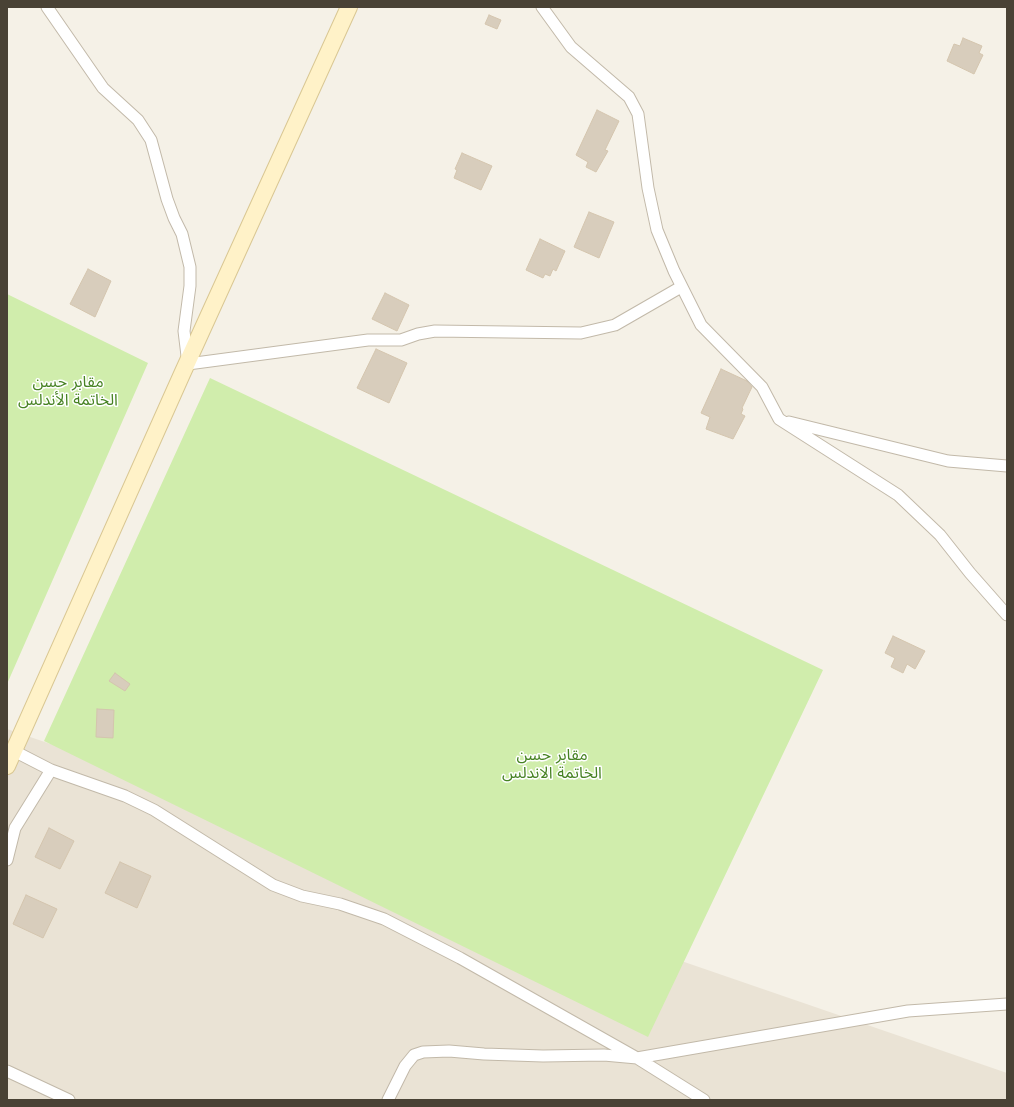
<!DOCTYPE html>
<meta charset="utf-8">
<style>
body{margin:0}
#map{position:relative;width:1014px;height:1107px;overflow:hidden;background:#f5f1e7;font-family:Jost,sans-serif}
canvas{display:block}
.frame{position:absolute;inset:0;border:8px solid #494235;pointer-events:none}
</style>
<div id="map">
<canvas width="1014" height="1107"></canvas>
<div class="frame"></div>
</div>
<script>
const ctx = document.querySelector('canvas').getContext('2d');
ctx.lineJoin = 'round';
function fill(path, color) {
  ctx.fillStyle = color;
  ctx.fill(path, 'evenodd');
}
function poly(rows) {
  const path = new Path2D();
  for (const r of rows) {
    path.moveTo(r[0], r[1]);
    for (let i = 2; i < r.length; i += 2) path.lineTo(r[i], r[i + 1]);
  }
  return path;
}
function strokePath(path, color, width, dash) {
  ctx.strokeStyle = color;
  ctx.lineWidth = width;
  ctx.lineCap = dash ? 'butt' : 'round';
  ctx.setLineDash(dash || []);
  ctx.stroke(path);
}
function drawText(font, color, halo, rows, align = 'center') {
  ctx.font = font + ' Jost,"Noto Sans Arabic",sans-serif';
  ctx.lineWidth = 3;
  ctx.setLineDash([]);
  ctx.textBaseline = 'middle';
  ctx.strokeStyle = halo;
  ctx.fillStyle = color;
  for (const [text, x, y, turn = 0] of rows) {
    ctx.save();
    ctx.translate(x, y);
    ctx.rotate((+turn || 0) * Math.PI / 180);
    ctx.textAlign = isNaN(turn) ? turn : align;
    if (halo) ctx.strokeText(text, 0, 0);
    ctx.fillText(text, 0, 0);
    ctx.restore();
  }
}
fill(poly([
 [7,729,1007,1073,1007,1100,7,1100]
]), '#eae3d5');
fill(poly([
 [7,294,148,363,7,684],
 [210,378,823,670,648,1037,44,741]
]), '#d0edac');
const building = poly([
 [489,15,501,20,497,29,485,24,489,15],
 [963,38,982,46,979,53,983,55,974,74,947,61,954,44,960,46,963,38],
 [597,110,619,121,605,150,608,151,596,172,586,167,588,162,576,155,597,110],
 [462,153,492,166,481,190,454,178,457,170,455,169,462,153],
 [589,212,614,222,599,258,574,247,589,212],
 [540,239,565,251,556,271,553,269,550,276,545,274,543,278,526,270,540,239],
 [88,269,111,281,95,317,70,304,88,269],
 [385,293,409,305,397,331,372,319,385,293],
 [376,349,407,363,389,403,357,388,376,349],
 [721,369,747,381,752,387,742,408,743,409,741,414,745,416,733,439,706,429,710,417,701,413,721,369],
 [893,636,925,651,915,669,907,664,903,673,891,667,895,658,885,653,893,636],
 [115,673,130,684,125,691,109,681,115,673],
 [97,709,114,710,113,738,96,737,97,709],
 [49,828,74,841,60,869,35,857,49,828],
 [120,862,151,876,137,908,105,893,120,862],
 [26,895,57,909,43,938,13,924,26,895]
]);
fill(building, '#d8cdbc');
strokePath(building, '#d4c5ae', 1);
const street = poly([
 [47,7,103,88,138,120,151,140,167,199,174,218,182,234,190,267,190,286,184,331,188,364,368,340,401,340,418,334,435,331,581,333,615,325,681,287],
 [542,7,571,47,629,97,638,114,648,188,657,230,674,271,701,325,762,387,779,419,898,495,940,535,970,573,1007,615],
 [789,422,948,461,1007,466],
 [14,751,51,770,125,796,154,810,273,885,302,896,340,904,384,919,460,958,637,1058,704,1100],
 [7,860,15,828,51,770],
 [7,1071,69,1100],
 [388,1100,405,1066,414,1055,423,1052,449,1051,484,1054,543,1056,604,1055,637,1058,908,1011,1007,1004]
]);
const secondary = poly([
 [7,766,182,374,349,7]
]);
strokePath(street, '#c2b9a9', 13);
strokePath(secondary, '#d9c793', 18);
strokePath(street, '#fff', 11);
strokePath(secondary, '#fff2c8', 16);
drawText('16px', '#468222', '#fff', [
 ["مقابر حسن",68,383],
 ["الخاتمة الأندلس",68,401],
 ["مقابر حسن",552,756],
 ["الخاتمة الاندلس",552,774]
]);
</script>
